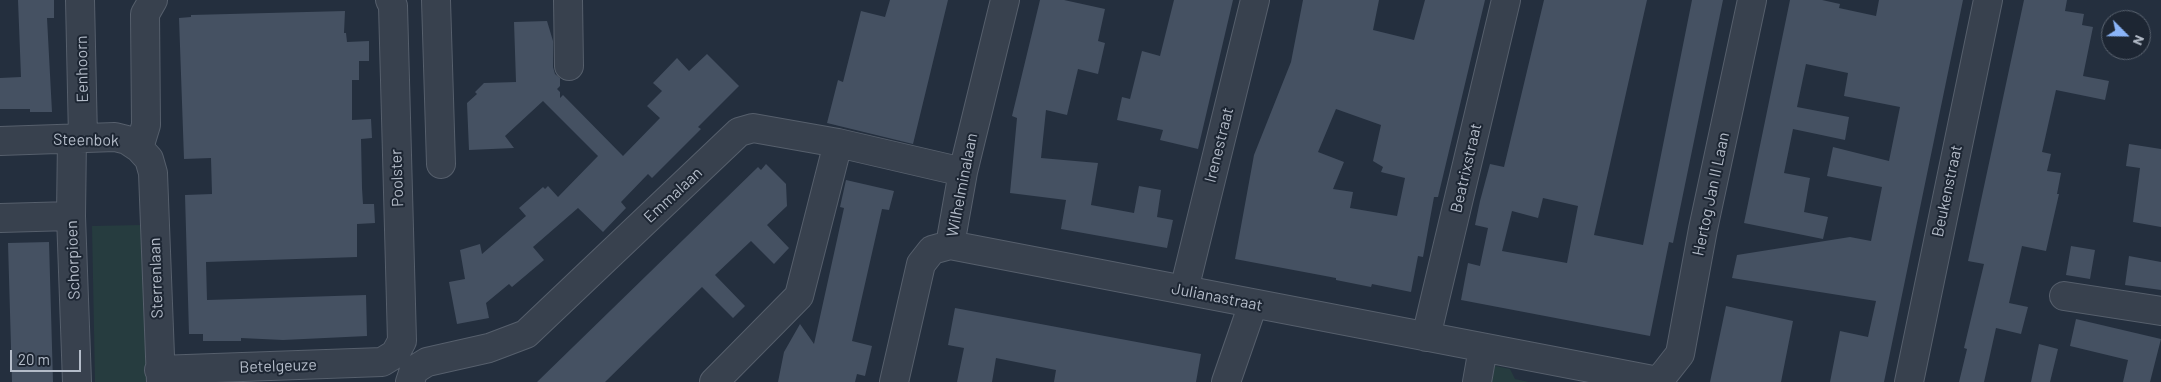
<!DOCTYPE html>
<style>
body{margin:0}
#map{position:relative;width:2161px;height:382px;overflow:hidden;background:#242f3e;font-family:Barlow,sans-serif}
canvas{display:block}
.north{position:absolute;left:2101px;top:10px;width:50px;height:50px;box-sizing:border-box;background:#1d2633;border:1px solid #59626f;border-radius:50%;rotate:113deg;font-size:14px;font-weight:700;line-height:20px;text-align:center;color:#b4bcc9}
.north::after{content:'';display:block;margin:auto;width:18px;height:22px;background:#8ab4f8;clip-path:polygon(50% 0,100% 100%,50% 72%,0 100%)}
.scale{position:absolute;left:10px;top:350px;width:71px;height:22px;box-sizing:border-box;border:2px solid #b4bcc9;border-top:0;padding-left:6px;font-size:15px;line-height:18px;white-space:nowrap;color:#b4bcc9;-webkit-text-stroke:4px #1d2633;paint-order:stroke}
</style>
<div id="map">
<canvas width="2161" height="382"></canvas>
<div class="north">N</div>
<div class="scale">20 m</div>
</div>
<script>
const ctx = document.querySelector('canvas').getContext('2d');
ctx.lineJoin = 'round';
function fill(path, color) {
  ctx.fillStyle = color;
  ctx.fill(path, 'evenodd');
}
function poly(rows) {
  const path = new Path2D();
  for (const r of rows) {
    path.moveTo(r[0], r[1]);
    for (let i = 2; i < r.length; i += 2) path.lineTo(r[i], r[i + 1]);
  }
  return path;
}
function strokePath(path, color, width, dash) {
  ctx.strokeStyle = color;
  ctx.lineWidth = width;
  ctx.lineCap = dash ? 'butt' : 'round';
  ctx.setLineDash(dash || []);
  ctx.stroke(path);
}
function drawText(font, color, halo, rows, align = 'center') {
  ctx.font = font + ' Barlow,sans-serif';
  ctx.lineWidth = 4;
  ctx.setLineDash([]);
  ctx.textBaseline = 'middle';
  ctx.strokeStyle = halo;
  ctx.fillStyle = color;
  for (const [text, x, y, turn = 0] of rows) {
    ctx.save();
    ctx.translate(x, y);
    ctx.rotate((+turn || 0) * Math.PI / 180);
    ctx.textAlign = isNaN(turn) ? turn : align;
    if (halo) ctx.strokeText(text, 0, 0);
    ctx.fillText(text, 0, 0);
    ctx.restore();
  }
}
fill(poly([
 [141,225,151,382,95,382,92,226],
 [1495,366,1510,369,1515,379,1529,382,1490,382]
]), '#263c3f');
fill(poly([
 [18,0,54,0,54,18,47,18,52,112,30,112,30,109,0,109,0,78,21,77],
 [890,0,948,0,913,144,827,123,838,80,843,82,861,11,885,17],
 [1040,0,1064,0,1105,9,1098,41,1105,43,1098,74,1078,69,1067,115,1046,110,1041,158,1098,163,1091,205,1134,213,1139,186,1161,190,1157,217,1173,220,1167,248,1061,229,1066,200,1010,193,1017,118,1012,116],
 [1174,0,1233,0,1198,149,1160,140,1163,130,1117,120,1122,97,1130,99,1142,51,1160,56],
 [1303,0,1379,0,1373,30,1414,40,1425,0,1485,0,1438,197,1434,197,1423,257,1418,256,1411,292,1372,284,1371,287,1336,280,1336,278,1235,259,1254,155,1291,62],
 [1336,109,1381,125,1373,161,1383,167,1381,172,1405,178,1397,216,1350,208,1353,192,1333,189,1344,162,1318,152],
 [1544,0,1647,0,1594,235,1643,245,1692,0,1723,0,1673,243,1669,242,1650,336,1461,300,1468,263,1480,266,1488,228,1475,225,1480,201,1490,164,1504,167],
 [1543,198,1578,206,1567,263,1502,251,1512,211,1538,218],
 [1790,0,1822,0,1840,4,1839,8,1876,16,1879,0,1963,0,1884,382,1830,382,1840,331,1868,337,1876,301,1732,278,1737,255,1850,237,1871,241,1882,187,1827,176,1833,147,1889,161,1900,107,1844,96,1848,73,1806,64,1797,107,1849,117,1845,140,1793,129,1784,173,1810,178,1804,212,1828,217,1823,239,1744,223],
 [2024,0,2067,0,2065,11,2084,14,2082,25,2093,27,2083,76,2109,81,2105,100,2056,90,2042,152,2051,154,2047,171,2061,173,2057,194,2059,194,2046,251,2022,246,2009,303,2028,307,2021,334,1996,328,1984,382,1959,382,1967,349,1964,348,1984,264,1968,261],
 [345,11,344,33,346,33,347,42,369,41,369,61,359,61,359,80,352,80,352,120,371,119,372,138,361,139,362,188,363,204,374,204,375,223,357,224,357,257,206,262,207,300,366,295,367,336,283,340,241,338,241,341,203,341,203,334,189,334,185,195,212,194,211,158,184,159,179,18,191,17,191,15],
 [547,21,553,41,553,67,555,74,560,78,560,86,557,89,560,92,560,98,563,95,623,156,660,118,647,106,662,91,653,83,677,58,689,71,707,54,739,86,698,127,701,129,652,178,648,174,621,202,626,208,603,232,578,208,533,247,544,260,512,287,509,284,486,303,489,318,457,324,449,282,465,279,460,250,480,244,482,254,526,216,519,208,543,187,545,189,548,186,558,197,598,156,543,101,505,136,514,148,469,150,467,103,477,94,475,92,484,83,516,82,514,22],
 [2129,144,2161,149,2161,227,2133,222,2140,168,2126,166],
 [766,164,786,184,787,206,767,225,789,248,774,264,751,241,715,275,745,306,733,318,702,287,605,382,537,382,758,167,761,170],
 [846,180,894,191,889,210,882,209,852,341,872,346,865,376,857,374,855,382,778,382,784,352,800,324,814,344,844,208,840,207],
 [49,242,53,382,12,382,8,243],
 [2071,246,2095,250,2090,279,2066,275],
 [2129,256,2161,262,2161,290,2125,285],
 [1726,306,1793,321,1781,382,1710,382],
 [955,308,1201,354,1196,382,1054,382,1056,370,996,358,992,382,957,382,964,348,948,345],
 [2076,319,2161,339,2150,382,2123,382,2128,360,2070,346],
 [2039,344,2058,349,2050,382,2031,382]
]), '#455162');
const minor = poly([
 [80,0,83,138],
 [436,0,441,164],
 [568,0,569,66],
 [72,138,71,216,77,382],
 [0,141,115,137,127,140,139,148,149,159,153,173,161,382],
 [139,148,146,125,145,14,153,0],
 [0,218,71,216],
 [950,245,1658,381],
 [1184,290,1255,0],
 [2064,296,2161,311],
 [1426,337,1506,0],
 [159,370,382,362,395,354,402,341,393,6,390,0],
 [410,382,414,370,427,362,489,348,526,334,739,132,753,128,838,143,963,172],
 [714,382,799,296,838,143],
 [894,382,921,264,932,250,950,245,963,172,1005,0],
 [1226,382,1253,304],
 [1477,382,1483,348],
 [1658,382,1680,354,1703,229,1752,0],
 [1909,382,1988,0]
]);
strokePath(minor, '#565f6c', 30);
strokePath(minor, '#38414e', 28);
drawText('16px', '#b4bcc9', '#1d2633', [
 ["Eenhoorn",82,69,-91],
 ["Steenbok",86,140,1],
 ["Irenestraat",1219,145,-76],
 ["Beatrixstraat",1466,168,-77],
 ["Poolster",397,178,-92],
 ["Wilhelminalaan",962,185,-79],
 ["Beukenstraat",1947,191,-78],
 ["Hertog Jan II Laan",1711,194,-78],
 ["Emmalaan",673,195,-43],
 ["Schorpioen",73,260,-92],
 ["Sterrenlaan",156,278,-92],
 ["Julianastraat",1217,297,11],
 ["Betelgeuze",278,366,-2]
]);
</script>
